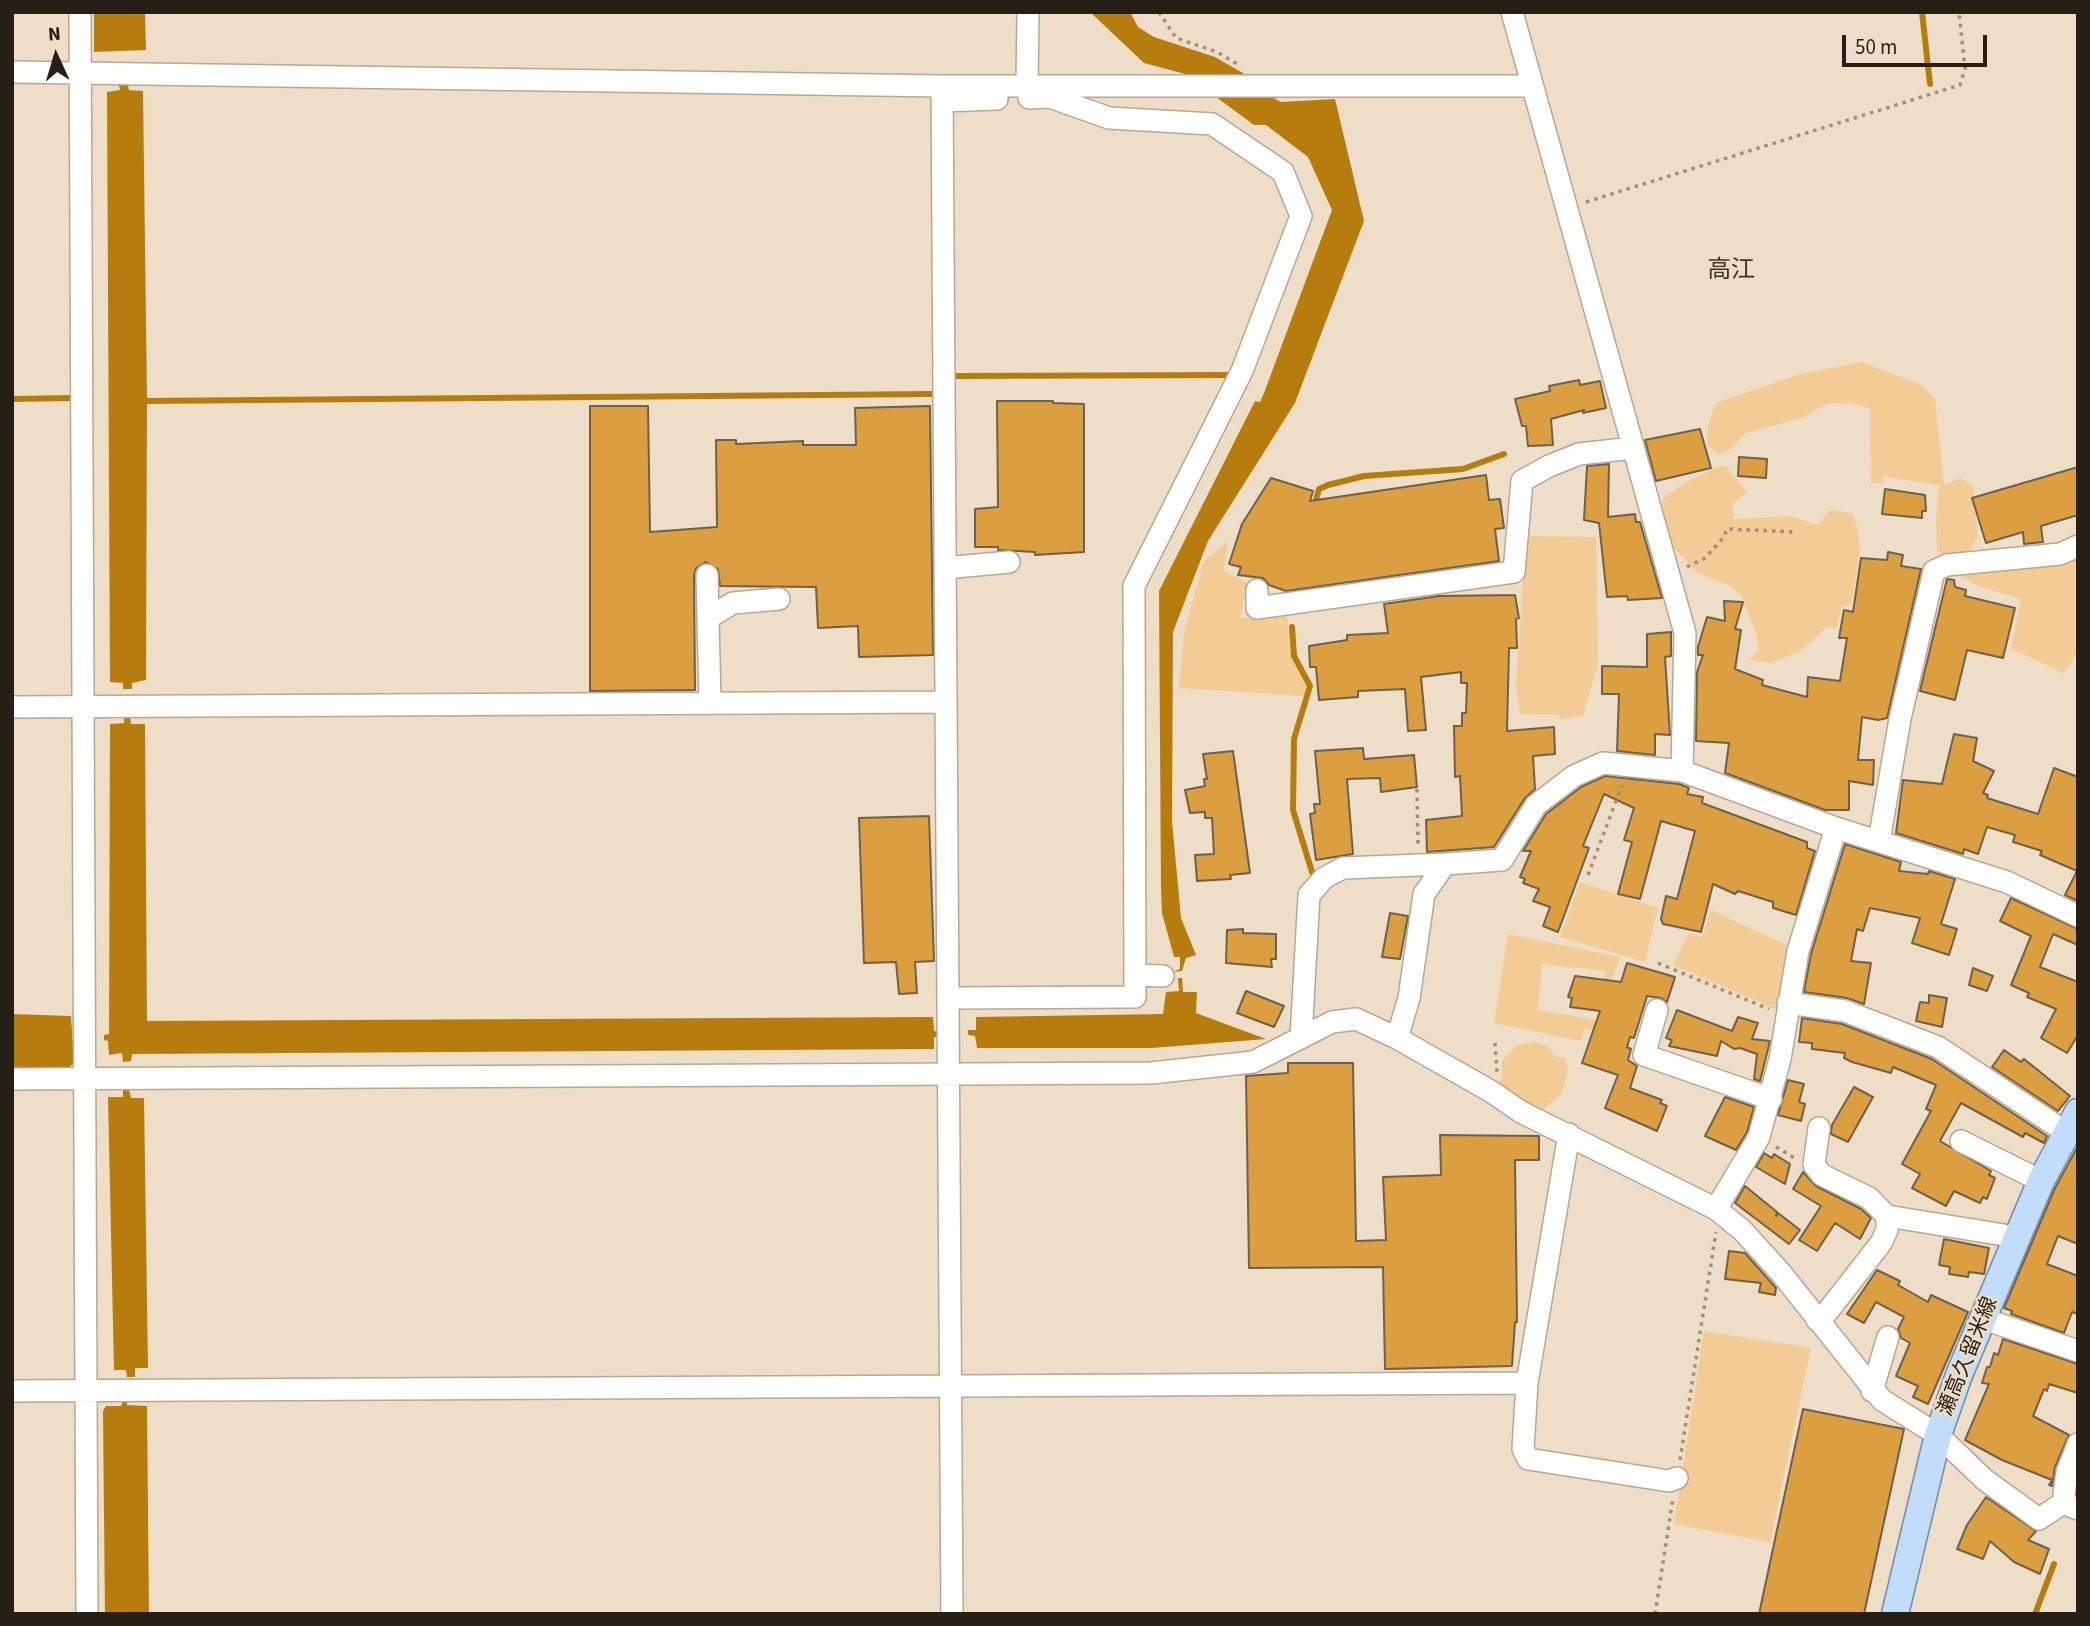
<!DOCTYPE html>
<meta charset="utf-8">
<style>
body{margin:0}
#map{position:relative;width:2090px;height:1626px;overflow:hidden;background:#efdec7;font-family:"Source Sans 3",sans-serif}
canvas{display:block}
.frame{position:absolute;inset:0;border:14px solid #251f16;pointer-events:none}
.north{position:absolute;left:21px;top:21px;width:70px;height:70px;-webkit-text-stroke:5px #efdec7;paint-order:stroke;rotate:356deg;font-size:19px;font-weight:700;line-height:28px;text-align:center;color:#251f16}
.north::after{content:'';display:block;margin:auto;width:24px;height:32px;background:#251f16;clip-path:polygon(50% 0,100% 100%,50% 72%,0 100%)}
.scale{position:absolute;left:1842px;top:35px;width:145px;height:32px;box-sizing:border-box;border:4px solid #251f16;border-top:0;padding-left:9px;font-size:21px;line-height:24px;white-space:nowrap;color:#251f16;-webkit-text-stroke:5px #efdec7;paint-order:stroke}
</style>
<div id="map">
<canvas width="2090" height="1626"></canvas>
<div class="frame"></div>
<div class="north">N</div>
<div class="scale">50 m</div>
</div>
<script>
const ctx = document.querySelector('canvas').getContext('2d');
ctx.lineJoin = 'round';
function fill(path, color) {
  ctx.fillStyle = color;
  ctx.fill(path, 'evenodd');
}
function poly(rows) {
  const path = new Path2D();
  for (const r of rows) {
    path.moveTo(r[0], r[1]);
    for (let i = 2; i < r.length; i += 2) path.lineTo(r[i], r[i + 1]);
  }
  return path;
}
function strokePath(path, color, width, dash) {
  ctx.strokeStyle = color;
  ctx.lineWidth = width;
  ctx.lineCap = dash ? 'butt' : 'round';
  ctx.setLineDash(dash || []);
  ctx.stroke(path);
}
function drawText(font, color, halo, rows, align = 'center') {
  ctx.font = font + ' "Source Sans 3","Noto Sans JP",sans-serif';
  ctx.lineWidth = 5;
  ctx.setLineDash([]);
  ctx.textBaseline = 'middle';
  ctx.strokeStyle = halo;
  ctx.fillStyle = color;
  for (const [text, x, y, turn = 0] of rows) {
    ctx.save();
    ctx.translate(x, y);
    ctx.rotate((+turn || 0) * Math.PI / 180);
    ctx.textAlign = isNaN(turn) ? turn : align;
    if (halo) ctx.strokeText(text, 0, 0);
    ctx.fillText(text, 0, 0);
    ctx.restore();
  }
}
fill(poly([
 [1862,362,1921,385,1935,399,1944,485,1960,478,1973,486,1978,535,1971,549,1960,556,1949,557,1937,551,1936,517,1939,489,1942,486,1883,476,1883,483,1871,483,1870,409,1851,403,1826,404,1802,418,1746,433,1730,450,1718,454,1707,444,1708,425,1716,403,1800,374],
 [1726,466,1747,492,1732,504,1734,519,1790,516,1817,525,1830,510,1852,513,1858,529,1860,552,1851,606,1843,606,1836,628,1827,627,1799,652,1771,663,1750,660,1758,650,1757,635,1741,595,1729,585,1698,573,1671,545,1662,524,1663,498,1688,481,1716,467],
 [1526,536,1596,537,1598,665,1583,716,1560,719,1559,715,1520,714,1516,685],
 [1228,541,1224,571,1248,583,1240,618,1287,616,1291,658,1307,687,1304,696,1179,688,1184,631,1204,561],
 [2078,557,2078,651,2064,673,2011,649,2021,599,1978,586,1954,573],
 [1580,882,1658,908,1645,962,1560,937],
 [1711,910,1795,949,1778,1010,1673,965,1689,933,1702,937],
 [1508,934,1620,957,1598,1018,1606,971,1542,964,1538,1010,1596,1020,1593,1031,1585,1029,1581,1041,1494,1023],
 [1536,1042,1547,1046,1556,1057,1565,1058,1568,1072,1561,1094,1537,1115,1496,1091,1502,1076,1502,1061,1517,1045],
 [1704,1331,1811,1348,1770,1542,1674,1524]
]), '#f2cb95');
fill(poly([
 [94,12,145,12,146,50,94,52],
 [1090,12,1130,12,1138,27,1154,37,1215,57,1243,73,1261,91,1281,102,1335,99,1364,221,1295,403,1208,541,1173,632,1172,821,1181,918,1196,955,1186,958,1182,971,1173,972,1180,969,1180,957,1174,957,1162,913,1161,889,1159,591,1255,401,1260,402,1264,393,1332,210,1308,157,1266,125,1254,125,1185,74,1144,63],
 [119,85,128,85,129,90,143,91,147,397,146,680,132,683,132,689,123,689,123,683,110,682,107,92,120,90],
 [124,717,130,717,131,724,145,724,147,1021,933,1017,934,1031,939,1032,939,1037,934,1037,934,1049,132,1054,131,1061,123,1062,122,1053,109,1055,108,1041,104,1040,104,1035,109,1034,110,724,124,723],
 [1178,978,1182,978,1183,992,1197,992,1196,1013,1266,1039,1152,1048,977,1048,975,1036,968,1035,968,1030,976,1030,976,1017,1163,1014,1166,992,1179,991],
 [12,1014,71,1016,74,1062,69,1068,12,1068],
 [123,1090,129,1090,131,1098,144,1098,148,1368,135,1368,135,1377,127,1377,126,1370,114,1370,108,1097,123,1097],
 [123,1401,127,1401,127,1405,147,1406,149,1614,105,1614,103,1411,106,1406,121,1406]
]), '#b67d0e');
strokePath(poly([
 [1922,12,1930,84],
 [954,376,1228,375],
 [12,399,72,398],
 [147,401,932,394],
 [1314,507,1319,489,1328,485,1364,476,1463,469,1504,454],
 [1292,627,1294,656,1310,686,1294,739,1293,810,1312,872],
 [2035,1614,2054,1564]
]), '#b67d0e', 6);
const building = poly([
 [1579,380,1580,385,1600,381,1606,408,1583,413,1584,410,1551,419,1553,445,1528,446,1526,426,1522,426,1515,399,1550,391,1549,386,1579,380],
 [997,401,1053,401,1053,403,1084,404,1084,552,1035,555,1035,552,998,550,998,547,975,547,975,509,998,507,997,401],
 [590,406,648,406,650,532,717,527,716,440,736,440,736,444,803,441,803,445,856,445,855,408,930,406,933,655,859,657,858,626,818,628,816,587,720,586,718,569,706,562,696,568,694,575,695,690,590,691,590,406],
 [1700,429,1711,468,1656,481,1645,440,1700,429],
 [1739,457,1767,459,1766,478,1738,476,1739,457],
 [1609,464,1608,517,1635,514,1636,522,1640,522,1662,598,1628,600,1627,596,1607,597,1599,523,1584,520,1587,466,1609,464],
 [2078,467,2078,515,2041,526,2043,542,2024,544,2023,532,1986,543,1972,498,2078,467],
 [1486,475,1489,500,1500,499,1504,528,1495,529,1499,561,1286,591,1269,585,1263,578,1238,575,1241,567,1229,564,1242,524,1271,478,1313,491,1310,501,1486,475],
 [1885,489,1925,495,1926,511,1922,511,1922,518,1882,514,1885,489],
 [1888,552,1903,555,1901,566,1921,569,1887,718,1878,720,1862,717,1858,760,1874,760,1873,785,1849,781,1849,810,1825,810,1725,773,1729,743,1696,741,1697,672,1703,655,1698,655,1698,647,1707,617,1725,621,1724,601,1743,602,1735,629,1741,630,1735,669,1763,680,1762,685,1807,697,1808,677,1840,681,1847,638,1839,638,1844,610,1853,612,1861,558,1887,560,1888,552],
 [1947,579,1954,580,1955,587,1966,590,1965,596,2015,608,2003,658,1967,650,1955,700,1920,691,1947,579],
 [1515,595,1519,618,1516,619,1517,648,1509,648,1507,731,1554,727,1555,754,1533,756,1535,789,1525,798,1494,847,1427,852,1426,820,1462,816,1460,776,1455,777,1454,726,1462,726,1462,713,1466,713,1467,683,1461,683,1461,672,1421,677,1426,730,1408,731,1405,689,1358,691,1358,697,1319,700,1316,667,1310,667,1309,646,1347,640,1347,635,1388,633,1384,604,1439,596,1515,595],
 [1671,632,1671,656,1665,657,1670,735,1655,734,1655,755,1617,751,1619,694,1602,694,1602,666,1647,667,1647,634,1671,632],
 [1954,734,1977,738,1973,761,1994,771,1983,793,1988,795,1987,798,2038,814,2054,768,2078,777,2078,901,2065,895,2077,871,2040,855,2042,851,2013,842,2015,835,1987,827,1978,854,1964,849,1963,854,1896,833,1903,780,1942,784,1954,734],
 [1363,748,1364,759,1414,755,1417,787,1381,792,1380,778,1347,779,1353,854,1316,860,1310,814,1315,813,1314,804,1320,804,1315,751,1363,748],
 [1233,751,1250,873,1230,875,1231,879,1197,881,1195,855,1214,854,1212,818,1205,818,1205,812,1190,813,1185,790,1205,786,1204,779,1207,779,1203,754,1233,751],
 [1605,776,1679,784,1689,788,1687,794,1703,797,1702,803,1807,842,1807,848,1815,851,1796,915,1773,908,1773,902,1738,891,1735,894,1713,884,1701,932,1663,924,1661,919,1666,896,1677,899,1695,831,1661,821,1640,899,1618,894,1632,842,1624,840,1634,808,1604,794,1583,846,1589,848,1558,932,1543,926,1550,907,1533,901,1539,889,1523,883,1525,879,1520,877,1531,851,1523,851,1546,814,1581,787,1605,776],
 [929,816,934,961,915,962,917,993,899,994,896,962,864,963,859,818,929,816],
 [1845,844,1901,862,1899,871,1928,874,1929,871,1955,879,1941,924,1957,929,1949,955,1912,943,1920,918,1870,908,1863,931,1857,929,1851,961,1871,963,1864,1004,1847,998,1804,992,1811,954,1845,844],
 [2011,898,2078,929,2078,945,2053,934,2040,967,2078,982,2078,1035,2067,1053,2041,1038,2056,1009,2027,997,2029,993,2011,985,2031,936,2000,921,2011,898],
 [1390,913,1408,916,1400,959,1382,957,1390,913],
 [1243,929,1243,933,1276,934,1276,959,1271,959,1272,967,1226,963,1227,930,1243,929],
 [1627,963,1675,977,1667,1002,1661,998,1647,996,1634,1038,1630,1037,1627,1047,1631,1049,1628,1060,1637,1066,1630,1088,1662,1100,1660,1103,1667,1106,1657,1131,1605,1108,1618,1075,1582,1063,1600,1011,1570,1007,1572,998,1568,997,1575,976,1621,982,1627,963],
 [1973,968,1993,976,1987,991,1969,985,1973,968],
 [1246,991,1284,1006,1274,1027,1237,1013,1246,991],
 [1929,995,1947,998,1942,1027,1916,1021,1920,1002,1929,1003,1929,995],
 [1677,1010,1732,1031,1738,1017,1758,1023,1752,1039,1770,1041,1760,1081,1754,1079,1757,1054,1740,1048,1734,1049,1721,1041,1717,1056,1669,1046,1672,1040,1666,1038,1677,1010],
 [1802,1018,1842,1024,1932,1059,2047,1136,2044,1143,2025,1133,2023,1137,1961,1103,1940,1141,1991,1171,1989,1175,1995,1178,1987,1199,1983,1197,1980,1203,1954,1191,1946,1206,1912,1188,1920,1174,1902,1164,1931,1111,1926,1109,1936,1085,1893,1067,1891,1073,1852,1062,1844,1058,1845,1053,1812,1049,1812,1043,1799,1042,1802,1018],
 [2004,1050,2021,1062,2024,1059,2070,1096,2058,1111,1992,1067,2004,1050],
 [1288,1063,1353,1063,1356,1241,1386,1240,1383,1177,1441,1175,1440,1135,1539,1136,1539,1160,1515,1160,1517,1322,1515,1322,1512,1366,1385,1369,1383,1267,1249,1268,1246,1076,1288,1073,1288,1063],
 [1788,1080,1804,1084,1799,1102,1805,1104,1801,1121,1778,1115,1788,1080],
 [1854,1087,1873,1097,1848,1142,1831,1134,1832,1125,1854,1087],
 [1725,1097,1754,1107,1747,1132,1736,1150,1705,1136,1725,1097],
 [2078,1146,2078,1244,2058,1236,2047,1264,2078,1276,2078,1314,2072,1312,2064,1333,2011,1314,2012,1311,2004,1308,2055,1188,2078,1146],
 [1764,1153,1772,1158,1774,1154,1790,1164,1785,1184,1756,1167,1764,1153],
 [1803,1172,1816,1186,1861,1209,1871,1218,1860,1239,1835,1223,1817,1251,1799,1240,1821,1206,1793,1189,1803,1172],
 [1745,1186,1777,1212,1776,1216,1778,1213,1800,1230,1789,1244,1735,1203,1745,1186],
 [1944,1239,1989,1248,1984,1274,1969,1272,1968,1277,1949,1274,1950,1267,1939,1265,1944,1239],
 [1729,1251,1745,1253,1776,1288,1775,1295,1759,1292,1761,1283,1725,1279,1729,1251],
 [1877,1270,1900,1281,1898,1285,1928,1302,1931,1295,1968,1312,1928,1404,1913,1397,1918,1386,1896,1376,1910,1343,1901,1338,1898,1329,1904,1317,1876,1302,1864,1323,1847,1314,1877,1270],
 [2003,1339,2078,1364,2078,1393,2049,1384,2047,1391,2044,1389,2033,1416,2069,1435,2055,1467,2052,1486,2049,1485,2052,1480,2002,1460,1965,1440,1989,1384,1982,1383,1987,1367,1990,1367,1994,1353,1998,1355,2003,1339],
 [1803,1409,1904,1429,1864,1614,1759,1614,1803,1409],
 [1986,1497,2036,1531,2028,1540,2049,1549,2040,1574,2014,1562,1990,1541,1983,1559,1957,1549,1967,1525,1986,1497]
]);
fill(building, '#db9f41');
strokePath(building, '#6e604b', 2);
const minor = poly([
 [80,12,87,1614],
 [1512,12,1685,633,1682,771],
 [12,72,942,86,1531,86],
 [1027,85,1028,12],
 [942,86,952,1614],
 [943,101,997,99],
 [945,568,1009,562],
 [707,575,710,703],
 [1257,590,1257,608,1514,572,1522,481,1549,466,1579,454,1633,448],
 [708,618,733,603,779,599],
 [12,707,946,702],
 [1879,841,1900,719,1934,571,1947,565,2060,554,2078,546],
 [1135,975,1163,976],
 [950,998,1135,997,1134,586,1242,371,1301,216,1283,172,1212,124,1109,118,1050,97,1029,98],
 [1788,1003,1845,1011,1938,1047,2058,1127],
 [1657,1010,1644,1055,1771,1099],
 [1301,1038,1309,895,1324,878,1343,868,1445,864],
 [1397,1038,1409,998,1424,894,1445,864,1502,860,1536,805,1574,776,1603,763,1682,771,1836,828,2007,882,2078,916],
 [12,1079,1151,1073,1253,1062,1332,1022,1356,1019,1397,1038,1492,1092,1521,1112,1716,1209,1742,1230,1781,1273,1882,1400,1938,1435,1985,1480,2039,1519,2063,1503,2078,1509],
 [1819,1128,1814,1165,1822,1175,1869,1198,1887,1216],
 [1569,1134,1527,1383,1523,1449,1528,1459,1669,1481,1677,1478],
 [1961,1141,2041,1181],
 [1716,1209,1759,1137,1780,1059,1798,951,1836,828],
 [1984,1319,2078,1351],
 [1817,1320,1824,1316,1881,1243,1887,1230,1887,1216,2004,1235],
 [12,1391,1527,1383],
 [1872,1391,1888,1337],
 [2063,1503,2067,1472,2078,1444]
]);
const major = poly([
 [1895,1614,1938,1435,1959,1375,2041,1181,2078,1112]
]);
strokePath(minor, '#b8a791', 24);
strokePath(major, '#6f8ca9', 29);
strokePath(poly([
 [1159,12,1176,38,1217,52,1239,65],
 [1586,202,1960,85,1965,69,1959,12],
 [1687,567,1705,558,1724,537,1727,529,1796,532],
 [1417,789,1418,846],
 [1588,875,1622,785],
 [1658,963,1769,1009],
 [1495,1043,1497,1072],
 [1776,1147,1796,1159],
 [1680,1460,1716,1232],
 [1655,1614,1673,1498]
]), '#9d907f', 3.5, [3.5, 5]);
strokePath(minor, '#fff', 21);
strokePath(major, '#c1ddfb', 26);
drawText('21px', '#251f16', '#efdec7', [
 ["瀬高久留米線",1969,1357,-68]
]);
drawText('24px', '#3f321f', '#efdec7', [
 ["高江",1731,272]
]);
</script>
